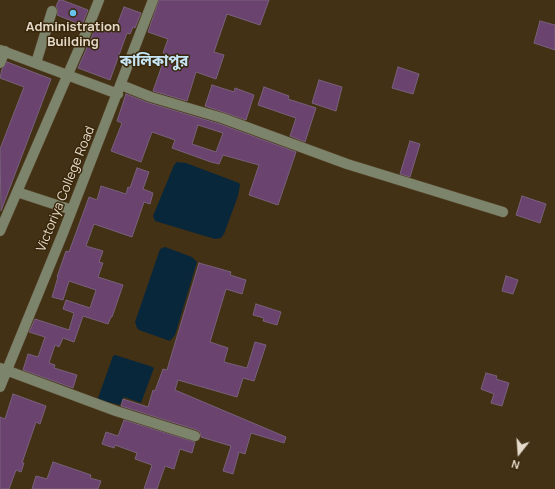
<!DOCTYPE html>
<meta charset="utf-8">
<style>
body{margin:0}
#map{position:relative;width:555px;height:489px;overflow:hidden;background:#433115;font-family:Manrope,sans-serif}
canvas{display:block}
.north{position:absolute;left:499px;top:433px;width:40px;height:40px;-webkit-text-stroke:3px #38270b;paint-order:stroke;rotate:197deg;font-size:11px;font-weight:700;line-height:16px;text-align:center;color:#e6dbcb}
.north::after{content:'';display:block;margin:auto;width:14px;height:18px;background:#e6dbcb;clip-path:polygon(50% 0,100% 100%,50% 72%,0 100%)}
</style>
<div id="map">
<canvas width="555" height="489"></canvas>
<div class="north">N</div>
</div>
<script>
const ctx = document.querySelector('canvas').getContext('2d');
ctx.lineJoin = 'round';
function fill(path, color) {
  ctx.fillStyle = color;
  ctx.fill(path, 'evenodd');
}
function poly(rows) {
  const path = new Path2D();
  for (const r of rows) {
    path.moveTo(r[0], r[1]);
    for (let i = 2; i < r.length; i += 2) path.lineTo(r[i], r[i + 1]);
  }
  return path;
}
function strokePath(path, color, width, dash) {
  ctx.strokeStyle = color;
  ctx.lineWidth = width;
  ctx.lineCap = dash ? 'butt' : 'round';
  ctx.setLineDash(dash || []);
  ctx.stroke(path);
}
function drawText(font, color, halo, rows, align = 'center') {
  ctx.font = font + ' Manrope,"Noto Sans Bengali",sans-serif';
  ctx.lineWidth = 3;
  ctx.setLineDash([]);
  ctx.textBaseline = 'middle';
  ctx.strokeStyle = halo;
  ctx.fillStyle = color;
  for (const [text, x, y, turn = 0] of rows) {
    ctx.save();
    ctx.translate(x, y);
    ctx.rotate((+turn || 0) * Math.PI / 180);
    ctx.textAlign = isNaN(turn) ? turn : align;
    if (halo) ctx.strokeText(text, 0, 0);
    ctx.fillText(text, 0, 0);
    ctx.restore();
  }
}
fill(poly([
 [177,162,186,163,239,183,240,185,238,196,224,234,221,238,215,239,155,221,153,216,174,165],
 [165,247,192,257,197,262,175,335,170,341,139,330,137,328,135,322,160,249],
 [115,355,150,366,154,368,141,403,124,397,120,405,99,400,98,398,113,356]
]), '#09273b');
const building = poly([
 [59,0,62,0,88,10,82,25,57,15,58,10,56,6,59,0],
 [159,0,269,0,260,25,227,14,214,52,224,55,216,79,196,72,187,101,153,91,166,54,163,53,168,39,148,32,159,0],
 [124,7,141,13,135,28,133,27,130,34,127,33,110,80,78,68,96,27,114,33,124,7],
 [540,21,555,25,555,50,534,43,540,21],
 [7,62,51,79,1,211,0,149,24,87,0,78,2,69,7,62],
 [398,67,419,74,413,94,392,88,398,67],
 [319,80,342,87,336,111,312,103,319,80],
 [212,85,234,92,235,88,254,95,246,120,205,106,212,85],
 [264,87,289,96,288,99,316,108,305,142,290,136,296,118,258,105,264,87],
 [126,94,149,103,220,124,296,152,278,205,249,195,259,165,223,155,219,164,211,162,172,148,175,140,152,132,141,162,111,151,122,123,117,121,126,94],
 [198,125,223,133,216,152,192,144,198,125],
 [410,141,420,144,410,177,400,174,410,141],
 [137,168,149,172,143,189,153,193,150,204,144,202,132,237,94,224,86,246,103,251,99,262,103,263,98,277,123,285,112,317,111,317,108,324,83,316,74,342,63,338,59,347,55,345,49,363,55,365,54,368,77,375,73,388,23,370,28,354,38,357,45,337,29,332,35,319,69,330,74,313,63,309,66,300,90,308,96,290,69,281,63,300,52,297,58,277,57,277,66,251,69,252,89,197,97,200,101,186,126,194,128,187,130,188,137,168],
 [522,196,546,204,540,223,516,215,522,196],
 [199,263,231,272,230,275,246,280,242,294,226,289,210,342,228,348,224,362,247,368,255,342,266,345,254,381,243,378,237,397,178,380,175,390,286,437,284,443,251,433,245,454,239,452,233,474,223,471,231,446,201,437,200,432,197,430,121,406,123,399,148,407,153,390,155,391,163,369,167,370,199,263],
 [506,276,518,280,513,294,502,291,506,276],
 [256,304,281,312,277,325,263,321,264,318,253,315,256,304],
 [486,373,497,376,496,379,509,383,502,406,491,403,494,394,481,389,486,373],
 [13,394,46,406,40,424,36,422,22,463,24,463,21,472,16,470,9,489,0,489,0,417,5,419,13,394],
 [124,420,195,442,192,453,180,449,174,469,165,466,157,489,144,489,152,465,135,459,137,453,115,445,114,448,102,444,106,432,118,436,124,420],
 [53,462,91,475,90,478,101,481,98,489,32,489,36,476,47,479,53,462]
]);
fill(building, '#6a436f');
strokePath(building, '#78617b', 1);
const minor = poly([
 [0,50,118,94],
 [0,63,5,51],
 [36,63,52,11],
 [121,85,151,97,222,118,347,164,503,212],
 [17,192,72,210],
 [0,231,88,28,99,0],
 [0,368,116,411,195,436],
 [0,387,63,233,153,0]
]);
strokePath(minor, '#5d4c32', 11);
strokePath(minor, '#7c856c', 10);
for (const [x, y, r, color] of [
 [73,13,4,"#66c4ef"]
]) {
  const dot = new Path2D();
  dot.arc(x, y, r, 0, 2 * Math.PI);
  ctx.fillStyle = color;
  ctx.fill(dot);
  strokePath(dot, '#38270b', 1.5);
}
drawText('bold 13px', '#e6dbcb', '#38270b', [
 ["Administration",73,27],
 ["Building",73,42]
]);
drawText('13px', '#e6dbcb', '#38270b', [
 ["Victoriya College Road",66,189,-68]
]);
drawText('bold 15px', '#c6e6f6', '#38270b', [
 ["কালিকাপুর",154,62]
]);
</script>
